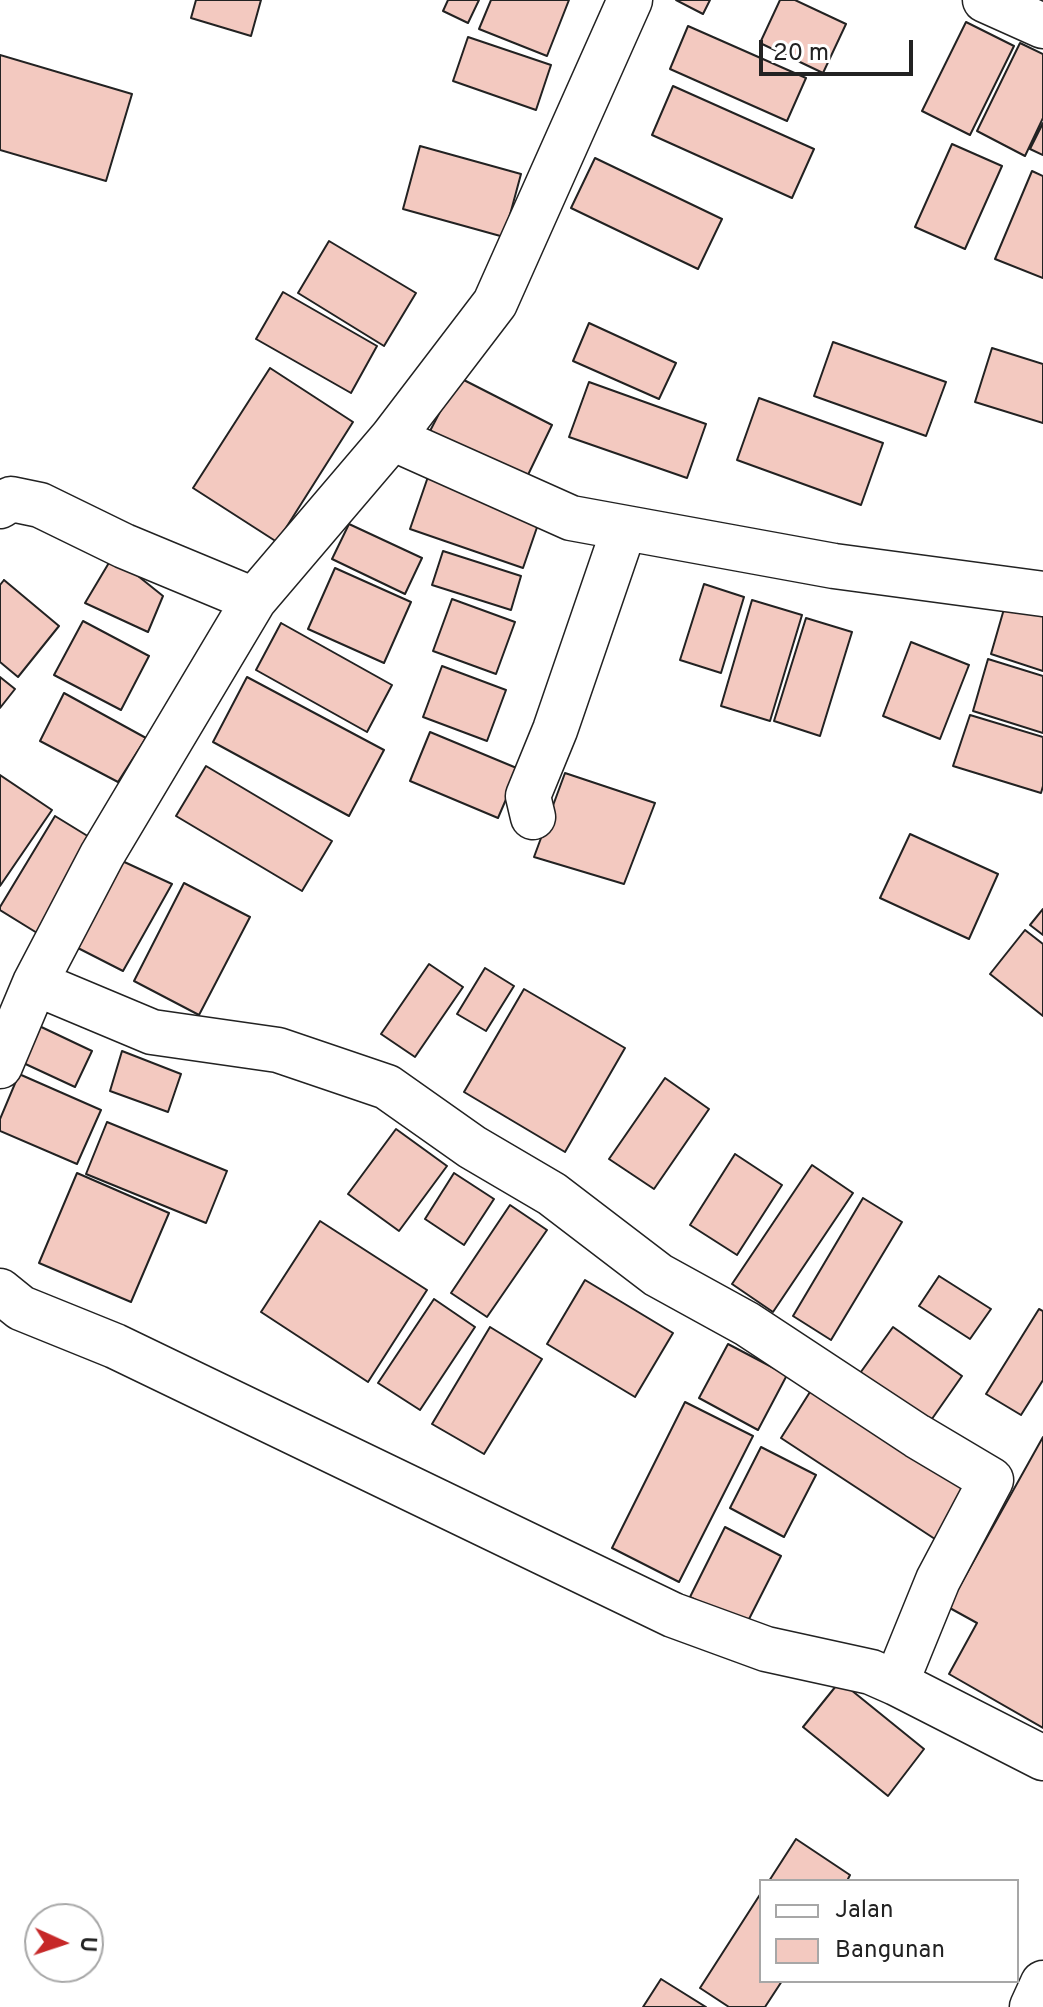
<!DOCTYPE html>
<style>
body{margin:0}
#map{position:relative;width:1043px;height:2007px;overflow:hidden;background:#fff;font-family:Overpass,sans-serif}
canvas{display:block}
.legend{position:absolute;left:759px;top:1879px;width:260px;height:104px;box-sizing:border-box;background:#fff;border:2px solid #a7a7a7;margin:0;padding:10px 14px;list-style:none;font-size:24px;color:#222}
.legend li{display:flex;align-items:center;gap:16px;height:40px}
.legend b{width:40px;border:2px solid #a7a7a7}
.north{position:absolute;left:24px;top:1903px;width:80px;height:80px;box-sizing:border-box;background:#fff;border:2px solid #a7a7a7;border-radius:50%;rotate:93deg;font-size:22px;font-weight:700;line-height:32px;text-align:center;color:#222}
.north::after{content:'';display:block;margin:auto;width:28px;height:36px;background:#c62828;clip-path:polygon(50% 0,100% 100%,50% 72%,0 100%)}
.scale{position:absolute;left:759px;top:40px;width:154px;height:36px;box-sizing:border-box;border:4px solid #222;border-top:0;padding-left:10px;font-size:24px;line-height:28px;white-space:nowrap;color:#222;-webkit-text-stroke:6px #fff;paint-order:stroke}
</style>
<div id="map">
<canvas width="1043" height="2007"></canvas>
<ul class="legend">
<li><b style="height:10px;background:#fff"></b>Jalan</li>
<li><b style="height:22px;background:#f3c9c0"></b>Bangunan</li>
</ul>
<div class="north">U</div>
<div class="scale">20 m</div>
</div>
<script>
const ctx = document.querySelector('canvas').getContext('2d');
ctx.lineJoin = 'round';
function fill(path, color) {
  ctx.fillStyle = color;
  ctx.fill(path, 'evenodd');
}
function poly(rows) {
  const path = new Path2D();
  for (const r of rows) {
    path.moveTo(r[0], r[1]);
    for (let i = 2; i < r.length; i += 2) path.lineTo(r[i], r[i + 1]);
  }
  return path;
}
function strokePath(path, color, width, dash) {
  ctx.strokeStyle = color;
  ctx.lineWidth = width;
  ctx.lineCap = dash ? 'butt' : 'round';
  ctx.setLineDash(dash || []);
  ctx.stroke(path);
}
const building = poly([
 [196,0,261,0,251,36,191,18,196,0],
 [448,0,479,0,468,23,443,11,448,0],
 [491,0,569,0,547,56,479,29,491,0],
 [676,0,710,0,703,14,676,0],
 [780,0,795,0,846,24,823,73,760,43,780,0],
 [966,22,1014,46,970,135,922,111,966,22],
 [688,26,806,78,787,121,670,69,688,26],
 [468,37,551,65,536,110,453,81,468,37],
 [1020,43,1043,54,1043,118,1025,156,977,131,1020,43],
 [0,55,132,94,106,181,0,150,0,55],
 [673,86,814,149,792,198,652,135,673,86],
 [1043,123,1043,155,1030,149,1043,123],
 [952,144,1002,166,965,249,915,227,952,144],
 [420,146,521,174,504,237,403,209,420,146],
 [595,158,722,219,698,269,571,208,595,158],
 [1032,171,1043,176,1043,278,995,259,1032,171],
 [329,241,416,293,384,346,298,293,329,241],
 [283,292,377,346,351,393,256,339,283,292],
 [589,323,676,363,659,399,573,361,589,323],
 [833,342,946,382,926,436,814,396,833,342],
 [992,348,1043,364,1043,423,975,402,992,348],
 [270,368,353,422,277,542,193,488,270,368],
 [458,377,552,425,526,479,430,431,458,377],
 [589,382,706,424,687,478,569,437,589,382],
 [759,398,883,443,861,505,737,460,759,398],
 [431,468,544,507,523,568,410,529,431,468],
 [349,524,422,558,405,594,332,559,349,524],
 [443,551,521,576,511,610,432,585,443,551],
 [113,556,163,596,148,632,85,603,113,556],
 [335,568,411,602,384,663,308,629,335,568],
 [4,580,59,626,18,677,0,662,0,585,4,580],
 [704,584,744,597,721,673,680,660,704,584],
 [452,599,515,622,496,674,433,651,452,599],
 [752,600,802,615,770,721,721,706,752,600],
 [1006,602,1043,614,1043,671,991,654,1006,602],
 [806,618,852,632,820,736,774,721,806,618],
 [83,621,149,656,121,710,54,675,83,621],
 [281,623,392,685,367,732,256,670,281,623],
 [911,642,969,665,940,739,883,716,911,642],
 [988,659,1043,676,1043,733,973,711,988,659],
 [442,666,506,690,487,741,423,717,442,666],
 [0,677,15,689,0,708,0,677],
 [247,677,384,750,349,816,213,742,247,677],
 [64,693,146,738,118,782,40,741,64,693],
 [970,715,1043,737,1043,786,1041,793,953,766,970,715],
 [430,732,519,769,498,818,410,781,430,732],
 [206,766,332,841,302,891,176,816,206,766],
 [565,773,655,803,624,884,534,857,565,773],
 [0,775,52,810,0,886,0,775],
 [55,816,99,843,42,936,0,910,0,907,55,816],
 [910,834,998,874,969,939,880,898,910,834],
 [120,860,172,884,123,971,74,946,120,860],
 [184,883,250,917,199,1015,134,981,184,883],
 [1043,909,1043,935,1030,925,1043,909],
 [1025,930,1043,944,1043,1016,990,974,1025,930],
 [429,964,463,987,415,1057,381,1034,429,964],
 [485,968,514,986,486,1031,457,1014,485,968],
 [524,989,625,1048,565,1152,464,1092,524,989],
 [35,1024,92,1051,75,1087,19,1061,35,1024],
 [122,1051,181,1074,168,1112,110,1091,122,1051],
 [19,1074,101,1110,77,1164,0,1131,0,1119,19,1074],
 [665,1078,709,1109,654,1189,609,1159,665,1078],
 [107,1122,227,1171,206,1223,86,1174,107,1122],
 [396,1129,447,1166,399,1231,348,1194,396,1129],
 [735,1154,782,1185,737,1255,690,1225,735,1154],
 [812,1165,853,1193,773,1312,732,1284,812,1165],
 [77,1173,169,1213,131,1302,39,1263,77,1173],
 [454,1173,494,1199,464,1245,425,1219,454,1173],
 [863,1198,902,1222,831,1340,793,1316,863,1198],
 [510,1205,547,1230,487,1317,451,1293,510,1205],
 [320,1221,427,1290,368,1382,261,1312,320,1221],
 [939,1276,991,1309,970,1339,919,1306,939,1276],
 [585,1280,673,1333,635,1397,547,1344,585,1280],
 [434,1299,475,1327,420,1410,378,1383,434,1299],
 [1039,1309,1043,1311,1043,1380,1021,1415,986,1394,1039,1309],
 [490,1327,542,1359,484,1454,432,1424,490,1327],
 [893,1327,962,1376,927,1426,858,1376,893,1327],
 [728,1344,787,1375,758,1430,699,1398,728,1344],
 [815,1384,975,1489,941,1543,781,1438,815,1384],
 [685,1402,753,1436,679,1582,612,1548,685,1402],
 [1043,1437,1043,1728,949,1674,977,1623,948,1607,1043,1437],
 [761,1447,816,1475,784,1537,730,1508,761,1447],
 [725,1527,781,1556,746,1625,690,1597,725,1527],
 [840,1681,924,1749,888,1796,803,1727,840,1681],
 [796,1839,850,1875,847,1881,769,1881,796,1839],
 [761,1893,761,1981,782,1981,765,2007,729,2007,700,1988,761,1893],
 [661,1979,706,2007,643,2007,661,1979]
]);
fill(building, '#f3c9c0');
strokePath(building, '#222', 2);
const minor = poly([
 [985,0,1043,26],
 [392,438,571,518,834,566,1043,594],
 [0,506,11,499,40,505,124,546,254,600],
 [533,817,528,796,555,730,624,529],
 [35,983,152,1032,278,1050,387,1087,472,1147,552,1194,658,1275,747,1324,917,1436,991,1480,938,1580,896,1683],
 [0,1066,35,983,102,855,254,600,392,438,495,303,630,0],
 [0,1291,21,1308,115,1346,673,1615,766,1649,871,1672,896,1683,1043,1758],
 [1032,2007,1043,1983]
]);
strokePath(minor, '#222', 47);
strokePath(minor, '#fff', 44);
</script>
